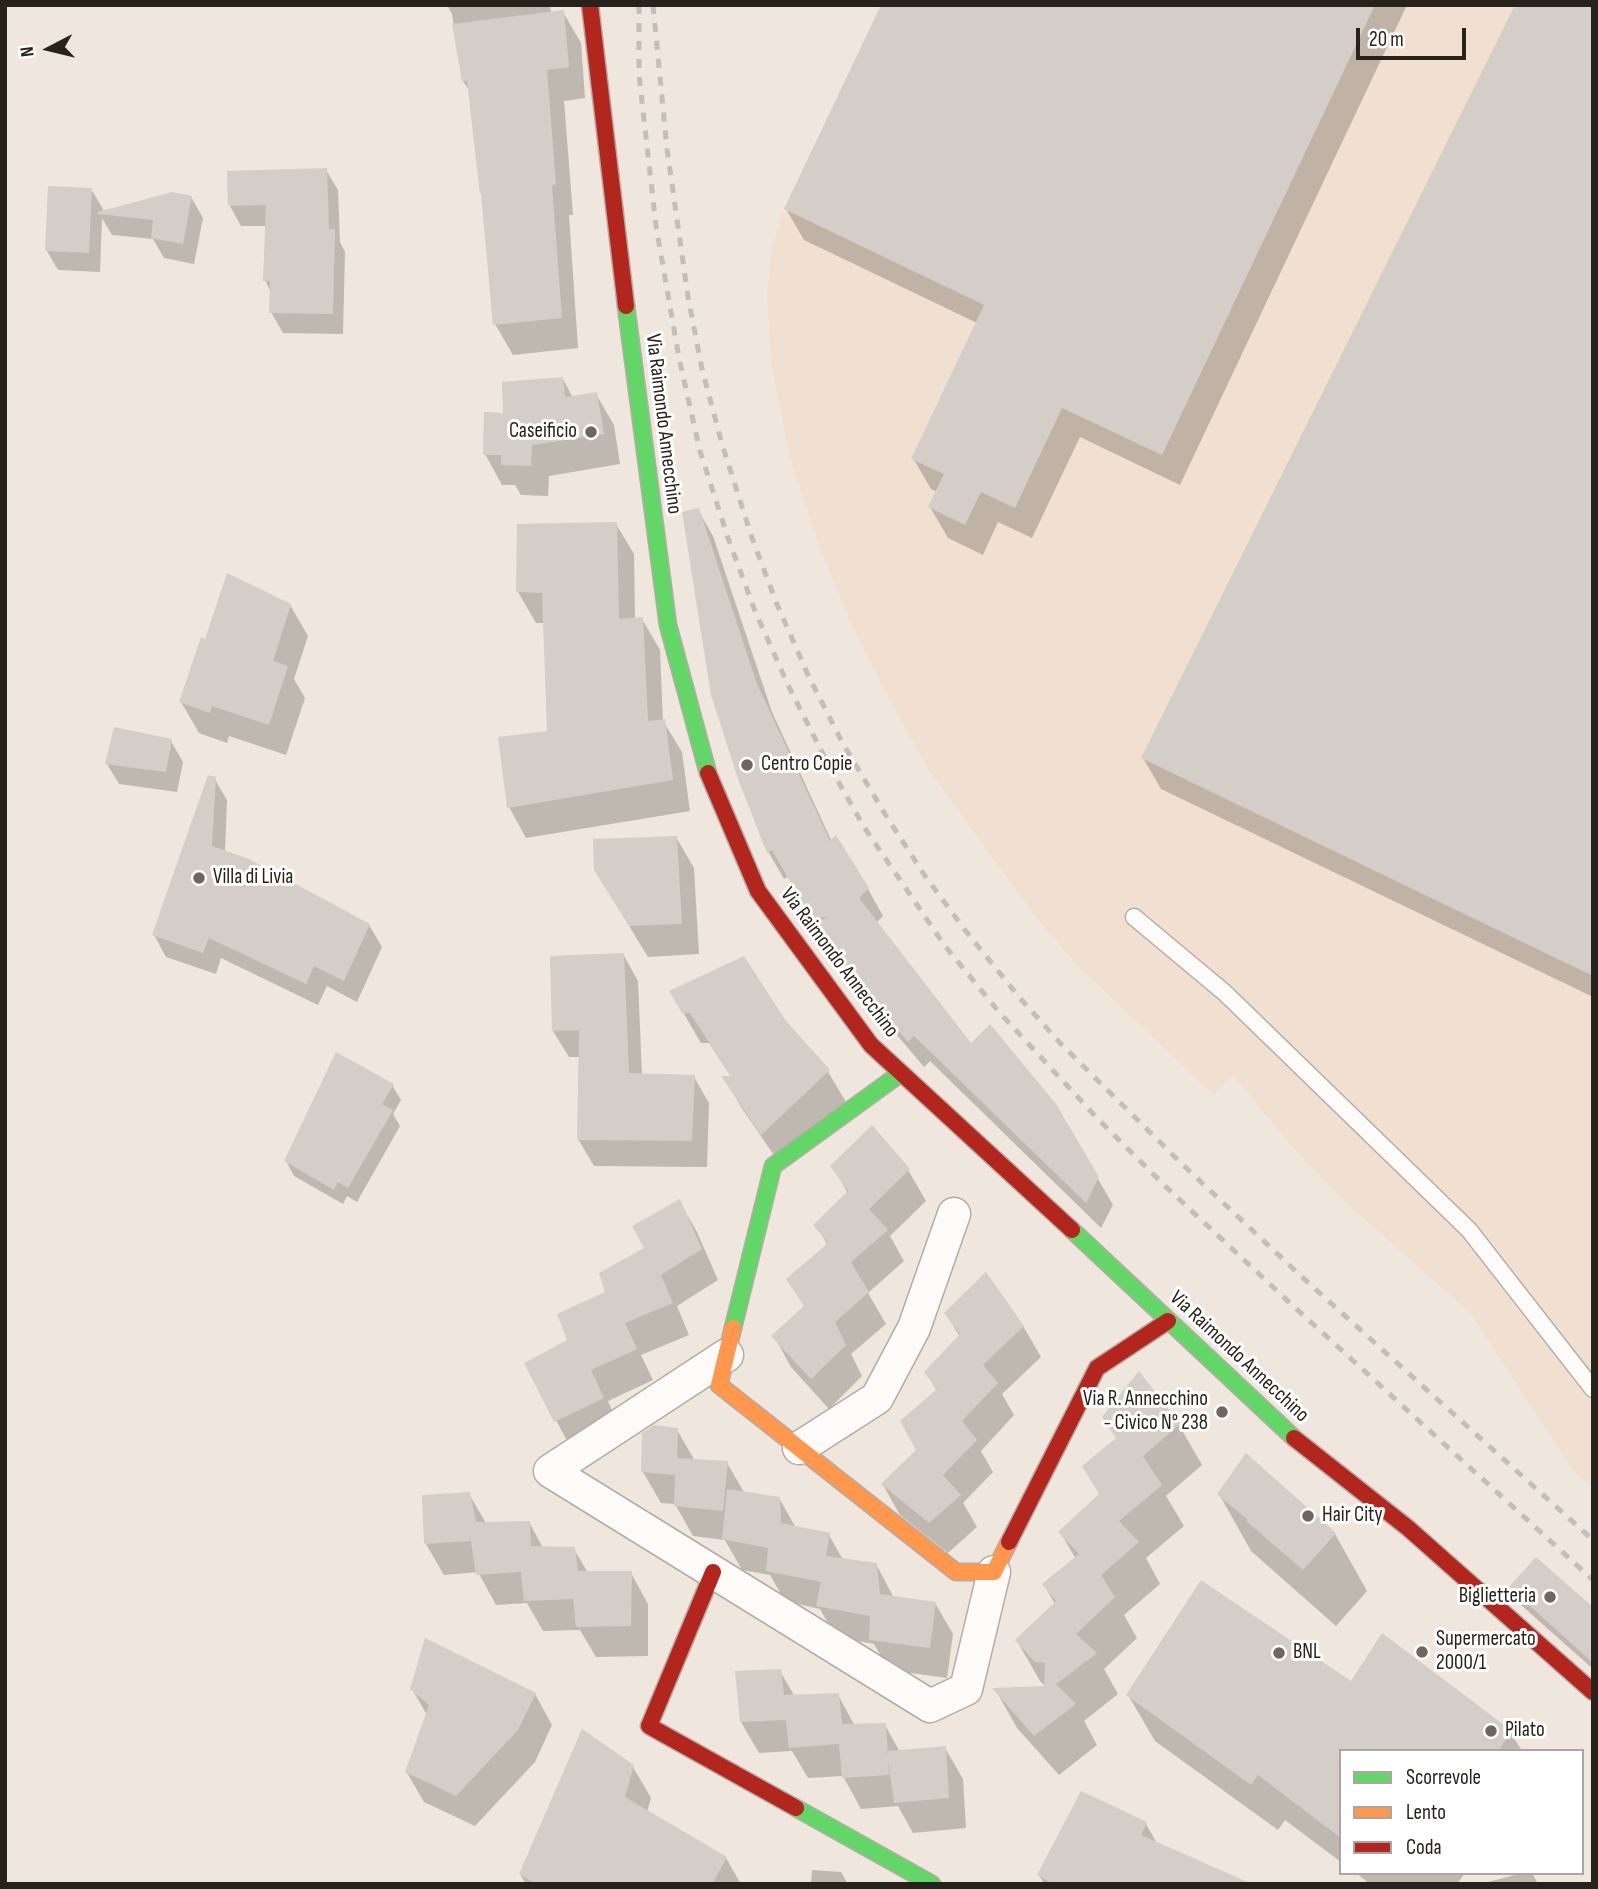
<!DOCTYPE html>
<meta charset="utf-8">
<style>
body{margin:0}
#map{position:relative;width:1598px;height:1889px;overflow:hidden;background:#efe6dd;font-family:"Sofia Sans Condensed",sans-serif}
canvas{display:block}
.frame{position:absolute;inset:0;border:7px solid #28221c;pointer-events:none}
.legend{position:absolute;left:1339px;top:1749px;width:245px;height:126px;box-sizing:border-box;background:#fff;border:2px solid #a9a7a4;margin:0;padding:9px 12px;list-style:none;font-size:21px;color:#28221c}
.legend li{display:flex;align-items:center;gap:14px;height:35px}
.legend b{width:35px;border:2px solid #a9a7a4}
.north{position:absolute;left:14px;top:14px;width:70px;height:70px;-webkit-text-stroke:5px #fff;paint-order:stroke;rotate:263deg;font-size:19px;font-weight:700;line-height:28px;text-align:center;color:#28221c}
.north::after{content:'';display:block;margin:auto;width:24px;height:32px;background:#28221c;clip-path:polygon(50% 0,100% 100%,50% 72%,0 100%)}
.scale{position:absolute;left:1356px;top:28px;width:110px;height:32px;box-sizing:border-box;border:4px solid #28221c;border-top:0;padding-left:9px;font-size:21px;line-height:24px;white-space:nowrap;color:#28221c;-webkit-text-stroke:5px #fff;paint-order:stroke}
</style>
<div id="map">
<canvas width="1598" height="1889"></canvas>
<div class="frame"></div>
<ul class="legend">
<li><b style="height:9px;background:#63d668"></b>Scorrevole</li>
<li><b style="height:9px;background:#ff974d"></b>Lento</li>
<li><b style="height:9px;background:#b3261e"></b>Coda</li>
</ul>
<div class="north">N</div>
<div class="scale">20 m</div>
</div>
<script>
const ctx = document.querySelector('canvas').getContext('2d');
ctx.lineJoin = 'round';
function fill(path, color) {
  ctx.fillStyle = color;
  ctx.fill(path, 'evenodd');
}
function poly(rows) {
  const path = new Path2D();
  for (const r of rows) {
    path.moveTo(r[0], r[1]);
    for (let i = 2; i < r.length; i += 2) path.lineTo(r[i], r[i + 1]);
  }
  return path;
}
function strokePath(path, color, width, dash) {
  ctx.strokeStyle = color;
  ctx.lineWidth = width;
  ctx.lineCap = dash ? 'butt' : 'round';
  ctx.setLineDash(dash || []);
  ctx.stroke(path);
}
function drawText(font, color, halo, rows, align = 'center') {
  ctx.font = font + ' "Sofia Sans Condensed",sans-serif';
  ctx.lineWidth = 6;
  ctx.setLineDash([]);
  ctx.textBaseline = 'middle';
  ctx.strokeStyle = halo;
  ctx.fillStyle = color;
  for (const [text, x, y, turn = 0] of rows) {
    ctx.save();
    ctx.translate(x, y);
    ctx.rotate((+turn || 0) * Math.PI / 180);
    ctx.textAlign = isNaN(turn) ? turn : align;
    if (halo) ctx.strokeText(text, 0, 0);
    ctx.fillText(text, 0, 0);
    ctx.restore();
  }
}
fill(poly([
 [881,5,1593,5,1593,1489,1572,1469,1471,1314,1351,1207,1295,1150,1233,1075,1213,1095,1075,963,1035,916,930,772,893,706,854,630,819,546,790,459,771,362,767,296,771,251,784,209]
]), '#f1e0d0');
fill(poly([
 [447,5,550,5,551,14,563,12,581,43,585,98,564,101,573,215,569,215,578,348,513,355,495,324,471,93,463,81,452,14],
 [883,5,1407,5,1180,485,1080,437,1032,538,998,522,983,555,948,538,930,507,937,492,931,489,913,458,977,323,804,240,786,209],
 [1593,5,1593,997,1161,789,1143,758],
 [326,170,338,190,340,242,345,252,343,334,283,333,271,312,271,292,265,280,267,226,241,226,230,206],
 [91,189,103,209,103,212,191,197,203,218,194,264,164,258,153,239,112,235,102,218,100,272,58,270,47,251],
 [563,379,573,398,596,394,614,425,620,464,549,476,548,496,521,495,515,485,502,485,485,454,505,415],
 [698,510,713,536,772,712,832,842,868,889,883,916,876,923,971,1046,1055,1105,1113,1205,1101,1228,930,1061,924,1067,847,976,789,876,784,879,769,853,740,778],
 [616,524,634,554,635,619,642,619,660,650,663,721,682,752,690,811,526,838,509,807,548,733,545,623,536,623,518,592],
 [290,605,308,636,294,679,305,698,286,755,229,736,227,743,199,733,181,702,206,641],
 [171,741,183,762,177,792,119,784,107,764],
 [214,778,227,800,225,852,369,925,382,947,357,1002,327,986,318,1005,221,958,216,974,166,957,154,935],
 [676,837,694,868,699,954,648,957,614,901],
 [623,954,638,981,642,1075,694,1077,709,1103,707,1167,594,1166,578,1139,580,1057,569,1057,553,1031],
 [671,992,785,1022,828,1072,846,1102,780,1164,741,1107,724,1077,732,1078,709,1043,701,1043],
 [392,1085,401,1100,393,1114,400,1126,357,1202,347,1196,343,1204,294,1176,286,1161],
 [833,1166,908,1170,926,1201,890,1236,904,1261,868,1293,886,1324,851,1354,862,1376,829,1409,791,1367,774,1336,805,1308,788,1279,828,1246,816,1225,848,1194],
 [679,1201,697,1232,718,1280,677,1306,689,1335,641,1355,653,1380,608,1401,620,1429,573,1452,526,1364,570,1341,607,1292,646,1249],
 [946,1314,1023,1326,1041,1357,1002,1394,1014,1415,981,1451,993,1472,963,1503,977,1527,948,1553,900,1515,883,1485,918,1450,937,1391,926,1372,960,1337],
 [1139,1374,1179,1425,1202,1465,1166,1496,1184,1526,1146,1558,1160,1584,1124,1615,1137,1638,1104,1669,1118,1694,1084,1721,1097,1745,1059,1775,1017,1728,995,1689,1046,1687,1040,1681,1017,1641,1055,1604,1044,1585,1076,1559,1060,1532,1101,1495,1117,1439],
 [677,1430,695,1461,727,1463,745,1494,779,1498,796,1528,829,1535,843,1560,876,1564,894,1598,935,1603,953,1634,947,1678,889,1670,874,1644,836,1637,820,1609,785,1601,770,1575,742,1570,725,1540,693,1536,675,1504,661,1503,643,1472],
 [469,1494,486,1523,529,1522,543,1548,574,1549,588,1573,631,1573,648,1604,648,1656,596,1657,580,1630,543,1631,527,1603,496,1605,478,1572,444,1575,426,1544],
 [1219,1494,1335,1534,1367,1591,1336,1626,1251,1551],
 [1511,1587,1593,1609,1593,1669,1521,1605],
 [1382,1635,1511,1733,1522,1751,1341,1751,1341,1862,1285,1820,1278,1830,1155,1741,1128,1695,1351,1683],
 [780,1671,795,1697,838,1695,855,1726,885,1725,900,1752,945,1748,963,1779,966,1828,913,1833,898,1806,861,1809,843,1776,808,1778,792,1751,759,1753,741,1722],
 [412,1689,535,1694,552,1725,535,1762,475,1826,424,1802,406,1771,427,1715],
 [633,1767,651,1798,647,1812,726,1858,741,1884,526,1884,520,1874],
 [1146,1824,1158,1845,1221,1884,1044,1884,1039,1875],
 [812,1870,841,1872,848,1884,811,1884],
 [1356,1873,1465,1873,1457,1884,1370,1884],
 [1523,1873,1532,1873,1538,1884,1480,1884]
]), '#0003');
fill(poly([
 [881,5,1375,5,1162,455,1062,408,1015,508,981,492,965,525,928,507,944,474,911,459,984,305,784,209],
 [1515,5,1593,5,1593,976,1141,758],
 [564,10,569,67,547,70,556,184,552,185,562,318,493,325,481,193,480,194,467,81,462,81,452,24],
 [327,168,329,229,335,229,333,314,269,313,270,281,263,281,266,205,228,206,227,171],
 [48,186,92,188,89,253,45,251],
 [172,192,192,196,183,244,151,238,153,220,98,214,98,212],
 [563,377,565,397,597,392,604,434,532,445,531,466,501,465,501,455,483,455,484,412,503,413,502,382],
 [699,508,757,684,830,841,836,835,869,888,859,898,971,1043,990,1024,1056,1104,1099,1177,1086,1203,914,1036,908,1042,830,949,815,923,828,917,811,918,772,850,767,853,738,779,711,695,682,512],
 [617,522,619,619,643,617,648,721,665,719,673,780,507,808,498,737,547,731,542,593,516,592,517,524],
 [227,573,291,604,273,661,288,666,269,725,212,706,210,713,179,702,201,637,205,639],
 [114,727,172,739,166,772,105,764],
 [208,775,216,777,212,846,249,859,370,924,344,981,314,966,306,984,209,938,203,953,152,935],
 [677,836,682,924,629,926,594,870,593,839],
 [624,953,629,1073,695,1075,692,1141,577,1140,579,1030,552,1031,550,956],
 [744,956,786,1021,830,1070,761,1135,721,1076,731,1076,690,1013,682,1013,669,991],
 [336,1052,394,1084,382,1104,393,1110,348,1188,338,1182,334,1190,284,1161],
 [872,1125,910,1169,869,1209,888,1230,851,1262,869,1292,835,1322,846,1345,811,1379,771,1336,804,1306,786,1279,828,1243,813,1225,848,1191,830,1166],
 [680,1199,702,1249,661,1275,673,1303,625,1323,637,1349,591,1370,604,1398,554,1422,524,1363,567,1340,557,1314,605,1292,599,1273,644,1248,632,1226],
 [986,1272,1024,1326,983,1365,998,1383,962,1421,977,1440,943,1475,961,1495,929,1523,881,1484,916,1450,900,1421,937,1389,924,1372,960,1334,944,1313],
 [1139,1371,1180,1424,1143,1456,1162,1485,1119,1521,1139,1542,1101,1575,1115,1597,1076,1634,1097,1653,1055,1685,1057,1685,1076,1704,1034,1736,992,1688,1044,1686,1045,1663,1035,1662,1015,1640,1056,1601,1042,1584,1079,1554,1058,1532,1099,1494,1082,1466,1116,1438,1102,1417],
 [654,1425,678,1428,677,1458,728,1461,723,1511,674,1506,675,1475,641,1472,642,1433],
 [1246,1453,1336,1533,1303,1570,1246,1521,1248,1520,1217,1494],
 [727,1489,780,1497,781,1523,830,1533,826,1556,877,1563,880,1594,936,1602,930,1648,869,1640,870,1616,816,1606,821,1582,766,1571,768,1548,722,1539],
 [470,1492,476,1522,530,1521,531,1546,575,1547,578,1571,632,1571,631,1626,576,1627,573,1599,524,1601,521,1572,476,1575,471,1541,424,1544,422,1495],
 [1536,1557,1593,1607,1593,1663,1509,1587],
 [1201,1580,1351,1681,1382,1633,1512,1731,1498,1751,1341,1751,1341,1838,1258,1775,1251,1785,1126,1695],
 [425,1638,536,1693,518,1730,456,1796,405,1772,429,1705,410,1689],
 [781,1669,784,1695,839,1693,842,1724,886,1723,889,1775,842,1778,839,1744,789,1748,786,1720,740,1722,735,1671],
 [582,1729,634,1765,625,1797,727,1857,712,1884,536,1884,519,1874],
 [946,1746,949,1798,894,1803,887,1751],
 [1081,1791,1147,1822,1141,1835,1252,1884,1053,1884,1037,1875]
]), '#d5cdc7');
const lane = poly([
 [1134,917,1225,993,1469,1230,1593,1389]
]);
const street = poly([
 [727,1355,550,1471,930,1706,966,1689,994,1572],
 [799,1448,877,1398,914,1328,954,1214]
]);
const fast = poly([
 [626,306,668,625,708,773],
 [1072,1230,1294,1438],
 [733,1328,773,1166,901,1073],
 [796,1808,932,1884]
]);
const slow = poly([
 [733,1328,719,1385,956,1572,994,1572,1009,1542]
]);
const jam = poly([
 [590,5,626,306],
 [708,773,758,891,871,1045,1072,1230],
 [1294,1438,1408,1528,1593,1692],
 [1009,1542,1097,1368,1168,1321],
 [713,1572,649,1726,796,1808]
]);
strokePath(lane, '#b4aca5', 19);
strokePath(street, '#b4aca5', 35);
strokePath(fast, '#b4aca5', 19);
strokePath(slow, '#b4aca5', 19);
strokePath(jam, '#b4aca5', 19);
strokePath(lane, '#fdfbfa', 16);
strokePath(street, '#fdfbfa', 32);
strokePath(fast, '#63d668', 16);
strokePath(slow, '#ff974d', 16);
strokePath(jam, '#b3261e', 16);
strokePath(poly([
 [639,5,639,75,656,226,679,358,700,451,728,538,755,611,788,685,825,758,864,827,945,946,999,1012,1098,1119,1164,1185,1290,1303,1593,1580],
 [653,5,667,149,688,297,702,369,722,444,751,535,776,602,808,675,842,742,885,814,925,876,965,930,1019,997,1062,1045,1182,1164,1302,1277,1593,1540]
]), '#c1bebc', 5, [9, 9]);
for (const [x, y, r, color] of [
 [591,432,7,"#6e6760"],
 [747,765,7,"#6e6760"],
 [199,878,7,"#6e6760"],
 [1222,1412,7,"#6e6760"],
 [1308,1516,7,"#6e6760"],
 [1550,1597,7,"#6e6760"],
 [1422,1652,7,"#6e6760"],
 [1279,1653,7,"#6e6760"],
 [1491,1731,7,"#6e6760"]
]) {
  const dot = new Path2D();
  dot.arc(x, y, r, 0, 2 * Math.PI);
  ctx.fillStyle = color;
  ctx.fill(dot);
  strokePath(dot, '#fff', 2.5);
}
drawText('21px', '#28221c', '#fff', [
 ["Via Raimondo Annecchino",663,424,83],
 ["Via Raimondo Annecchino",839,963,53],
 ["Via Raimondo Annecchino",1239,1357,43]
]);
drawText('21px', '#28221c', '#fff', [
 ["Caseificio",577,432,"right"],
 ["Centro Copie",761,765],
 ["Villa di Livia",213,878],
 ["Via R. Annecchino",1208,1400,"right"],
 ["- Civico N° 238",1208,1424,"right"],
 ["Hair City",1322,1516],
 ["Biglietteria",1536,1597,"right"],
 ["Supermercato",1436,1640],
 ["2000/1",1436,1664],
 ["BNL",1293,1653],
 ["Pilato",1505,1731]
], 'left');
</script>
